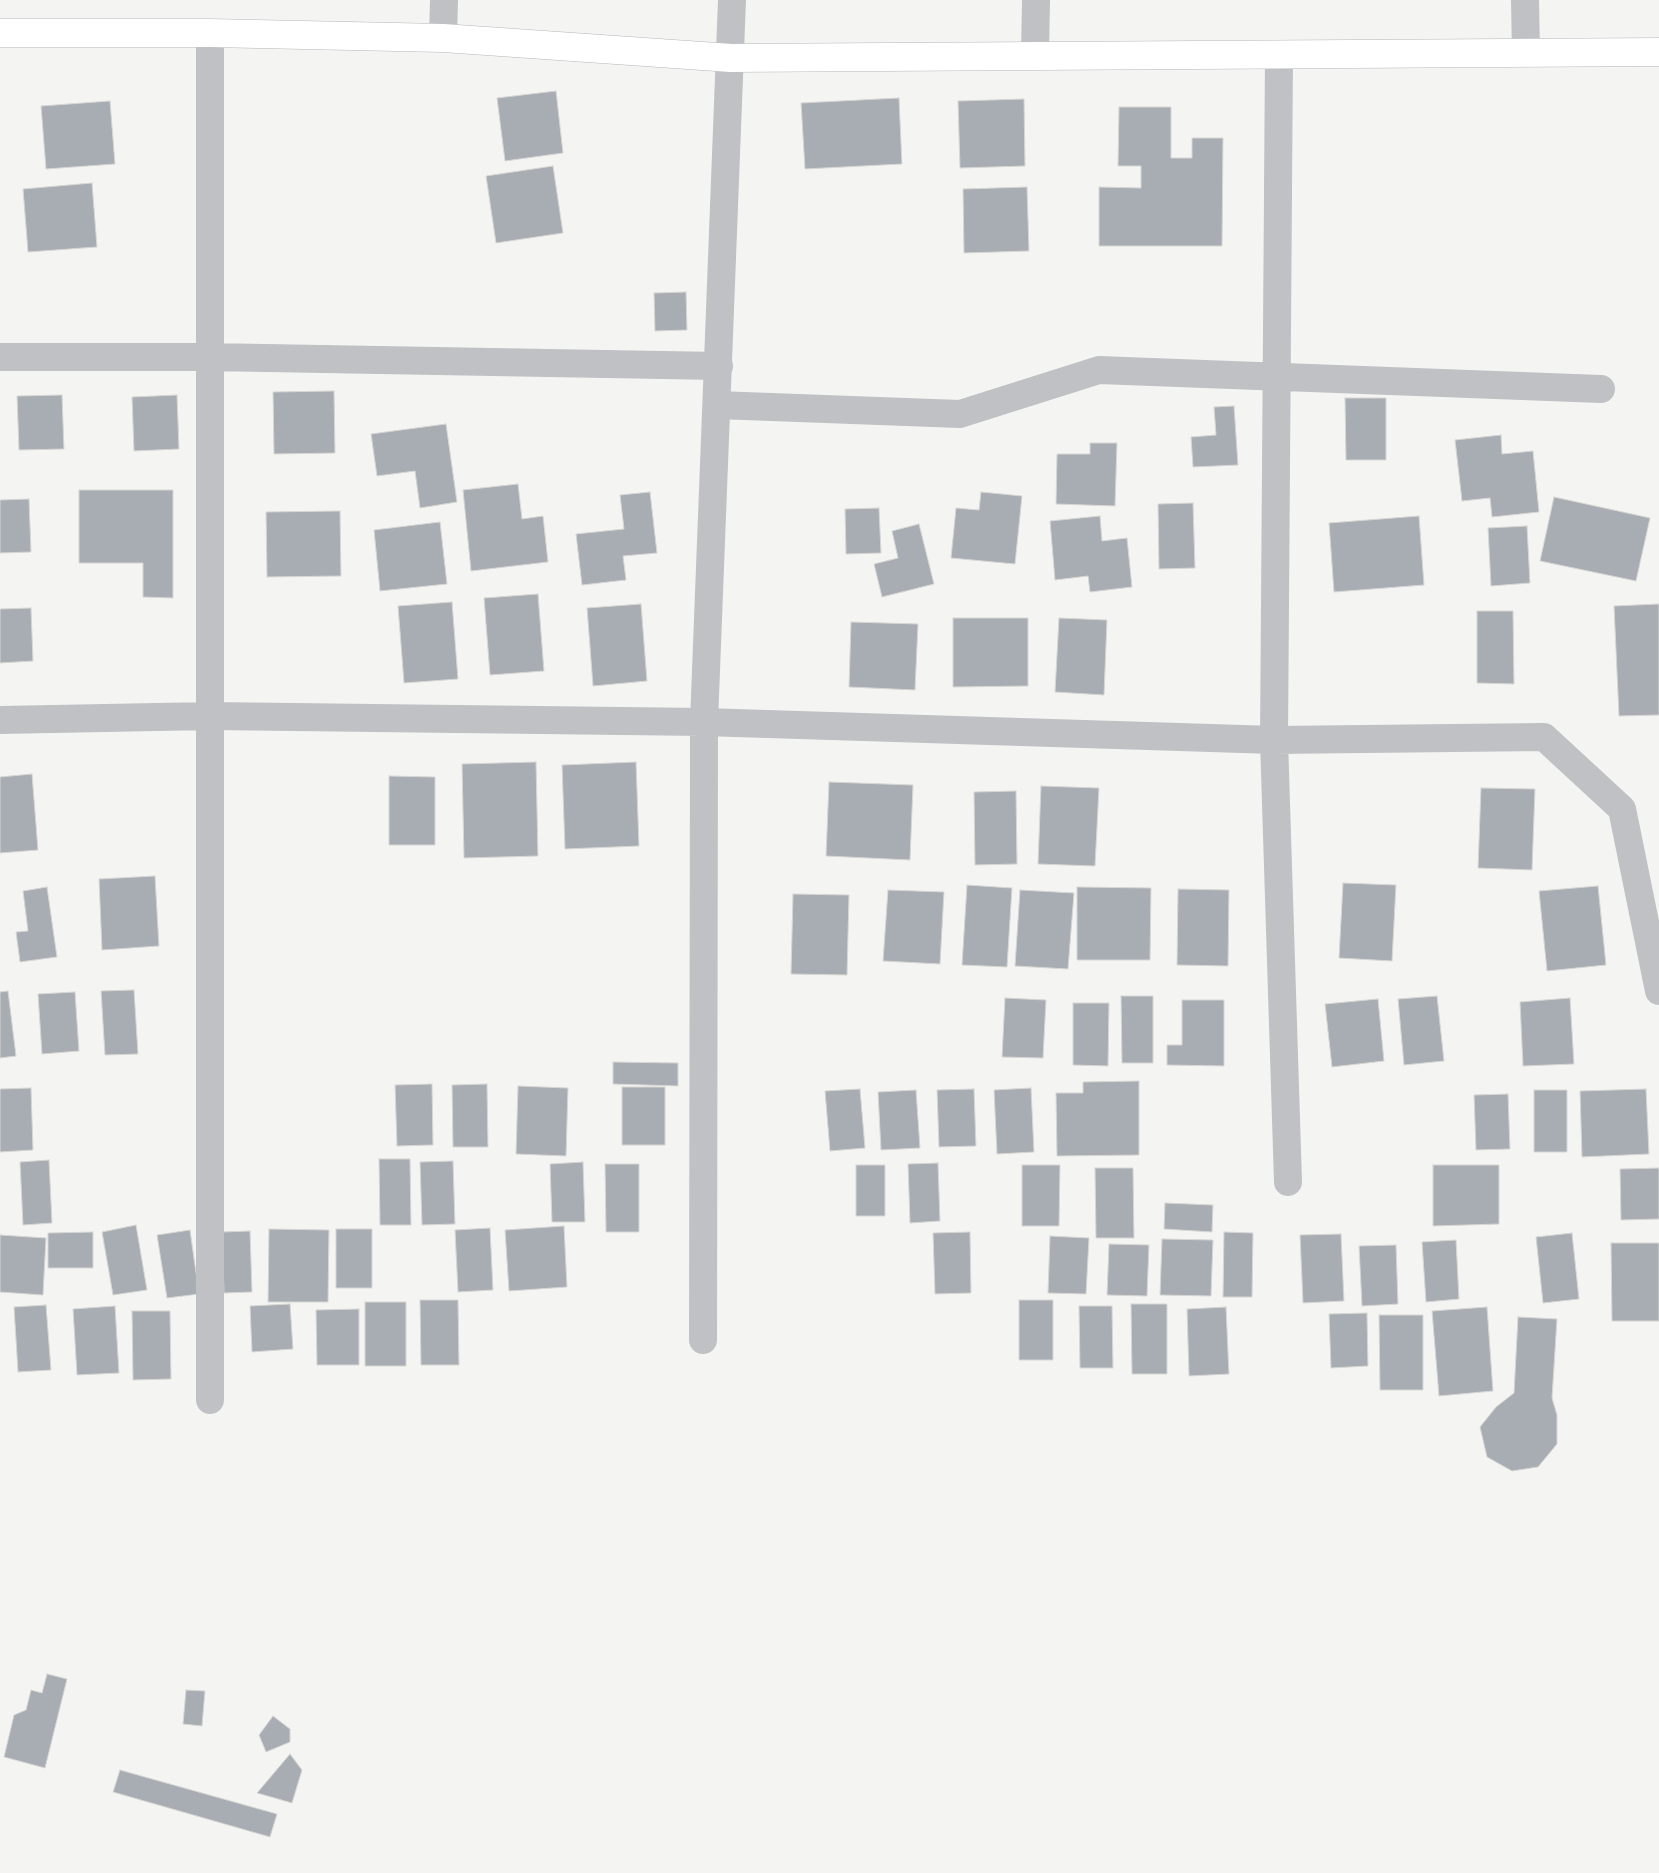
<!DOCTYPE html>
<style>
body{margin:0}
canvas{display:block;background:#f4f5f2}
</style>
<canvas width="1659" height="1873"></canvas>
<script>
const ctx = document.querySelector('canvas').getContext('2d');
ctx.lineJoin = 'round';
function fill(path, color) {
  ctx.fillStyle = color;
  ctx.fill(path, 'evenodd');
}
function poly(rows) {
  const path = new Path2D();
  for (const r of rows) {
    path.moveTo(r[0], r[1]);
    for (let i = 2; i < r.length; i += 2) path.lineTo(r[i], r[i + 1]);
  }
  return path;
}
function strokePath(path, color, width, dash) {
  ctx.strokeStyle = color;
  ctx.lineWidth = width;
  ctx.lineCap = dash ? 'butt' : 'round';
  ctx.setLineDash(dash || []);
  ctx.stroke(path);
}
const building = poly([
 [556,91,563,153,505,161,497,98,556,91],
 [899,98,902,164,805,169,801,103,899,98],
 [1024,99,1025,166,960,168,958,101,1024,99],
 [110,101,115,164,46,169,41,106,110,101],
 [1119,107,1171,107,1171,158,1192,158,1192,138,1223,138,1222,246,1099,246,1099,187,1141,188,1141,166,1118,166,1119,107],
 [553,166,563,233,496,243,486,176,553,166],
 [92,183,97,247,28,252,23,189,92,183],
 [1027,187,1029,251,964,253,963,189,1027,187],
 [686,292,687,330,655,331,654,293,686,292],
 [334,391,335,453,274,454,273,392,334,391],
 [62,395,64,449,19,450,17,396,62,395],
 [177,395,179,449,134,451,132,397,177,395],
 [1345,398,1386,398,1386,460,1346,460,1345,398],
 [1234,406,1238,465,1193,467,1191,437,1216,435,1214,407,1234,406],
 [446,424,457,502,420,508,415,471,377,476,371,434,446,424],
 [1501,435,1502,454,1533,451,1539,512,1492,517,1490,498,1462,501,1455,440,1501,435],
 [1090,443,1117,443,1115,506,1056,504,1057,454,1090,454,1090,443],
 [518,484,522,519,543,516,548,562,471,571,463,490,518,484],
 [79,490,173,490,173,598,143,597,143,563,79,563,79,490],
 [650,492,657,553,623,556,626,580,582,585,576,534,624,529,620,495,650,492],
 [981,492,1022,496,1015,564,951,558,956,508,979,510,981,492],
 [1554,497,1650,518,1636,581,1540,561,1554,497],
 [29,499,31,552,0,553,0,500,29,499],
 [1193,503,1195,568,1159,569,1158,504,1193,503],
 [879,508,881,553,846,554,845,509,879,508],
 [340,511,341,576,267,577,266,512,340,511],
 [1100,516,1102,541,1127,538,1132,587,1090,592,1088,576,1055,580,1050,521,1100,516],
 [1419,516,1424,585,1334,592,1329,523,1419,516],
 [440,522,447,584,380,591,374,530,440,522],
 [919,524,934,584,882,597,874,564,898,558,892,531,919,524],
 [1527,526,1530,583,1491,586,1488,528,1527,526],
 [538,594,544,671,490,675,484,598,538,594],
 [452,602,458,679,404,683,398,606,452,602],
 [641,604,647,681,593,686,587,608,641,604],
 [1659,604,1659,715,1619,716,1614,606,1659,604],
 [31,608,33,661,0,663,0,609,31,608],
 [1477,611,1513,611,1514,684,1477,683,1477,611],
 [953,618,1028,618,1028,686,953,687,953,618],
 [1059,618,1107,620,1104,695,1055,692,1059,618],
 [851,622,918,624,915,690,849,687,851,622],
 [536,762,538,856,464,858,462,764,536,762],
 [636,762,639,846,565,849,562,765,636,762],
 [32,774,38,850,0,853,0,777,32,774],
 [389,776,435,777,435,845,389,845,389,776],
 [829,782,913,785,910,860,826,856,829,782],
 [1041,786,1099,788,1095,866,1038,864,1041,786],
 [1481,788,1535,789,1532,870,1478,868,1481,788],
 [1016,791,1017,864,975,865,974,792,1016,791],
 [155,876,159,946,102,950,99,879,155,876],
 [1343,883,1396,885,1392,961,1339,958,1343,883],
 [967,885,1012,888,1007,967,962,965,967,885],
 [1598,886,1606,965,1547,971,1539,891,1598,886],
 [47,887,57,957,20,962,16,932,28,931,23,891,47,887],
 [1077,887,1151,888,1150,960,1077,960,1077,887],
 [1178,889,1229,890,1228,966,1177,965,1178,889],
 [888,890,944,892,940,964,883,961,888,890],
 [1020,890,1074,893,1068,969,1015,966,1020,890],
 [793,894,849,895,847,975,791,974,793,894],
 [134,990,138,1054,105,1055,101,991,134,990],
 [8,991,16,1056,0,1058,0,992,8,991],
 [75,992,79,1051,42,1054,38,994,75,992],
 [1121,996,1153,996,1153,1063,1122,1063,1121,996],
 [1437,996,1444,1061,1404,1065,1398,999,1437,996],
 [1005,998,1046,1000,1043,1058,1002,1057,1005,998],
 [1570,998,1574,1064,1523,1066,1520,1002,1570,998],
 [1378,999,1384,1061,1332,1067,1325,1004,1378,999],
 [1182,1000,1224,1000,1224,1066,1167,1065,1167,1045,1182,1045,1182,1000],
 [1073,1003,1109,1003,1108,1066,1073,1065,1073,1003],
 [613,1062,678,1063,678,1086,613,1084,613,1062],
 [1139,1081,1139,1155,1057,1156,1056,1093,1083,1093,1083,1082,1139,1081],
 [432,1084,433,1145,397,1146,395,1085,432,1084],
 [487,1084,488,1147,453,1147,452,1085,487,1084],
 [518,1086,568,1088,566,1156,516,1154,518,1086],
 [622,1087,665,1087,665,1145,622,1145,622,1087],
 [31,1088,33,1150,0,1152,0,1089,31,1088],
 [1031,1088,1034,1152,997,1154,994,1090,1031,1088],
 [860,1089,865,1148,830,1151,825,1091,860,1089],
 [974,1089,976,1146,939,1147,937,1090,974,1089],
 [1646,1089,1649,1154,1582,1157,1580,1091,1646,1089],
 [916,1090,920,1148,881,1150,878,1092,916,1090],
 [1534,1090,1567,1090,1567,1152,1534,1152,1534,1090],
 [1508,1094,1510,1149,1476,1150,1474,1095,1508,1094],
 [379,1159,410,1159,411,1225,380,1225,379,1159],
 [49,1160,52,1223,23,1225,20,1162,49,1160],
 [453,1161,455,1224,422,1225,420,1162,453,1161],
 [583,1162,585,1222,552,1222,550,1164,583,1162],
 [938,1163,940,1221,910,1223,908,1164,938,1163],
 [605,1164,639,1164,639,1232,606,1232,605,1164],
 [856,1165,885,1165,885,1216,856,1216,856,1165],
 [1022,1165,1060,1165,1059,1226,1022,1226,1022,1165],
 [1433,1165,1499,1165,1499,1224,1433,1226,1433,1165],
 [1095,1168,1133,1168,1134,1238,1096,1238,1095,1168],
 [1659,1168,1659,1219,1621,1220,1620,1169,1659,1168],
 [1165,1203,1213,1205,1212,1232,1164,1229,1165,1203],
 [136,1225,147,1290,113,1295,102,1232,136,1225],
 [564,1226,567,1287,509,1291,505,1230,564,1226],
 [490,1228,493,1290,458,1292,455,1230,490,1228],
 [269,1229,329,1230,328,1302,268,1302,269,1229],
 [336,1229,372,1229,372,1288,336,1288,336,1229],
 [190,1230,199,1294,167,1298,157,1235,190,1230],
 [250,1231,252,1292,224,1293,222,1232,250,1231],
 [93,1232,93,1268,48,1268,48,1233,93,1232],
 [970,1232,971,1293,935,1294,933,1233,970,1232],
 [1224,1232,1253,1233,1252,1297,1223,1297,1224,1232],
 [1572,1233,1579,1299,1543,1303,1536,1237,1572,1233],
 [1341,1234,1344,1301,1303,1303,1300,1235,1341,1234],
 [0,1235,46,1238,43,1295,0,1292,0,1235],
 [1050,1236,1089,1238,1086,1294,1048,1293,1050,1236],
 [1162,1239,1213,1240,1211,1296,1160,1295,1162,1239],
 [1456,1240,1459,1299,1426,1302,1422,1242,1456,1240],
 [1611,1243,1659,1243,1659,1321,1612,1321,1611,1243],
 [1109,1244,1149,1245,1147,1296,1107,1295,1109,1244],
 [1396,1245,1398,1304,1362,1306,1359,1246,1396,1245],
 [420,1300,458,1300,459,1365,421,1365,420,1300],
 [1019,1300,1053,1300,1053,1360,1019,1360,1019,1300],
 [365,1302,406,1302,406,1366,365,1366,365,1302],
 [290,1304,293,1349,252,1352,250,1306,290,1304],
 [1131,1304,1167,1304,1167,1374,1132,1374,1131,1304],
 [46,1305,51,1370,18,1372,14,1307,46,1305],
 [115,1306,119,1373,77,1375,73,1309,115,1306],
 [1079,1306,1112,1306,1113,1368,1080,1368,1079,1306],
 [1226,1307,1229,1374,1189,1376,1187,1309,1226,1307],
 [1487,1307,1493,1391,1439,1396,1432,1311,1487,1307],
 [359,1309,359,1365,317,1365,316,1310,359,1309],
 [132,1311,170,1311,171,1379,133,1380,132,1311],
 [1367,1313,1368,1366,1331,1368,1329,1314,1367,1313],
 [1379,1315,1423,1315,1423,1390,1380,1390,1379,1315],
 [1518,1317,1557,1319,1552,1398,1557,1415,1557,1444,1538,1467,1512,1471,1487,1457,1480,1427,1496,1407,1514,1393,1518,1317],
 [47,1674,67,1679,45,1768,4,1757,14,1715,26,1710,31,1690,42,1693,47,1674],
 [186,1690,205,1691,202,1726,183,1724,186,1690],
 [273,1716,290,1729,290,1742,266,1752,259,1735,273,1716],
 [290,1754,302,1770,292,1803,257,1793,290,1754],
 [120,1770,277,1814,270,1837,113,1792,120,1770]
]);
fill(building, '#a8adb3');
strokePath(building, '#d6d6d4', 1);
const secondary = poly([
 [0,33,210,33,443,38,731,58,1659,52]
]);
strokePath(secondary, '#b3b7bb', 29);
strokePath(poly([
 [1525,0,1526,53],
 [210,33,210,1400],
 [443,38,444,0],
 [1279,55,1274,740,1288,1182],
 [1035,56,1036,0],
 [0,357,209,357,719,366],
 [717,405,960,414,1099,370,1601,389],
 [0,720,210,716,704,722,1274,740,1544,737,1622,809,1659,991],
 [703,1340,704,722,732,0]
]), '#bfc1c5', 28);
strokePath(secondary, '#fff', 28);
</script>
